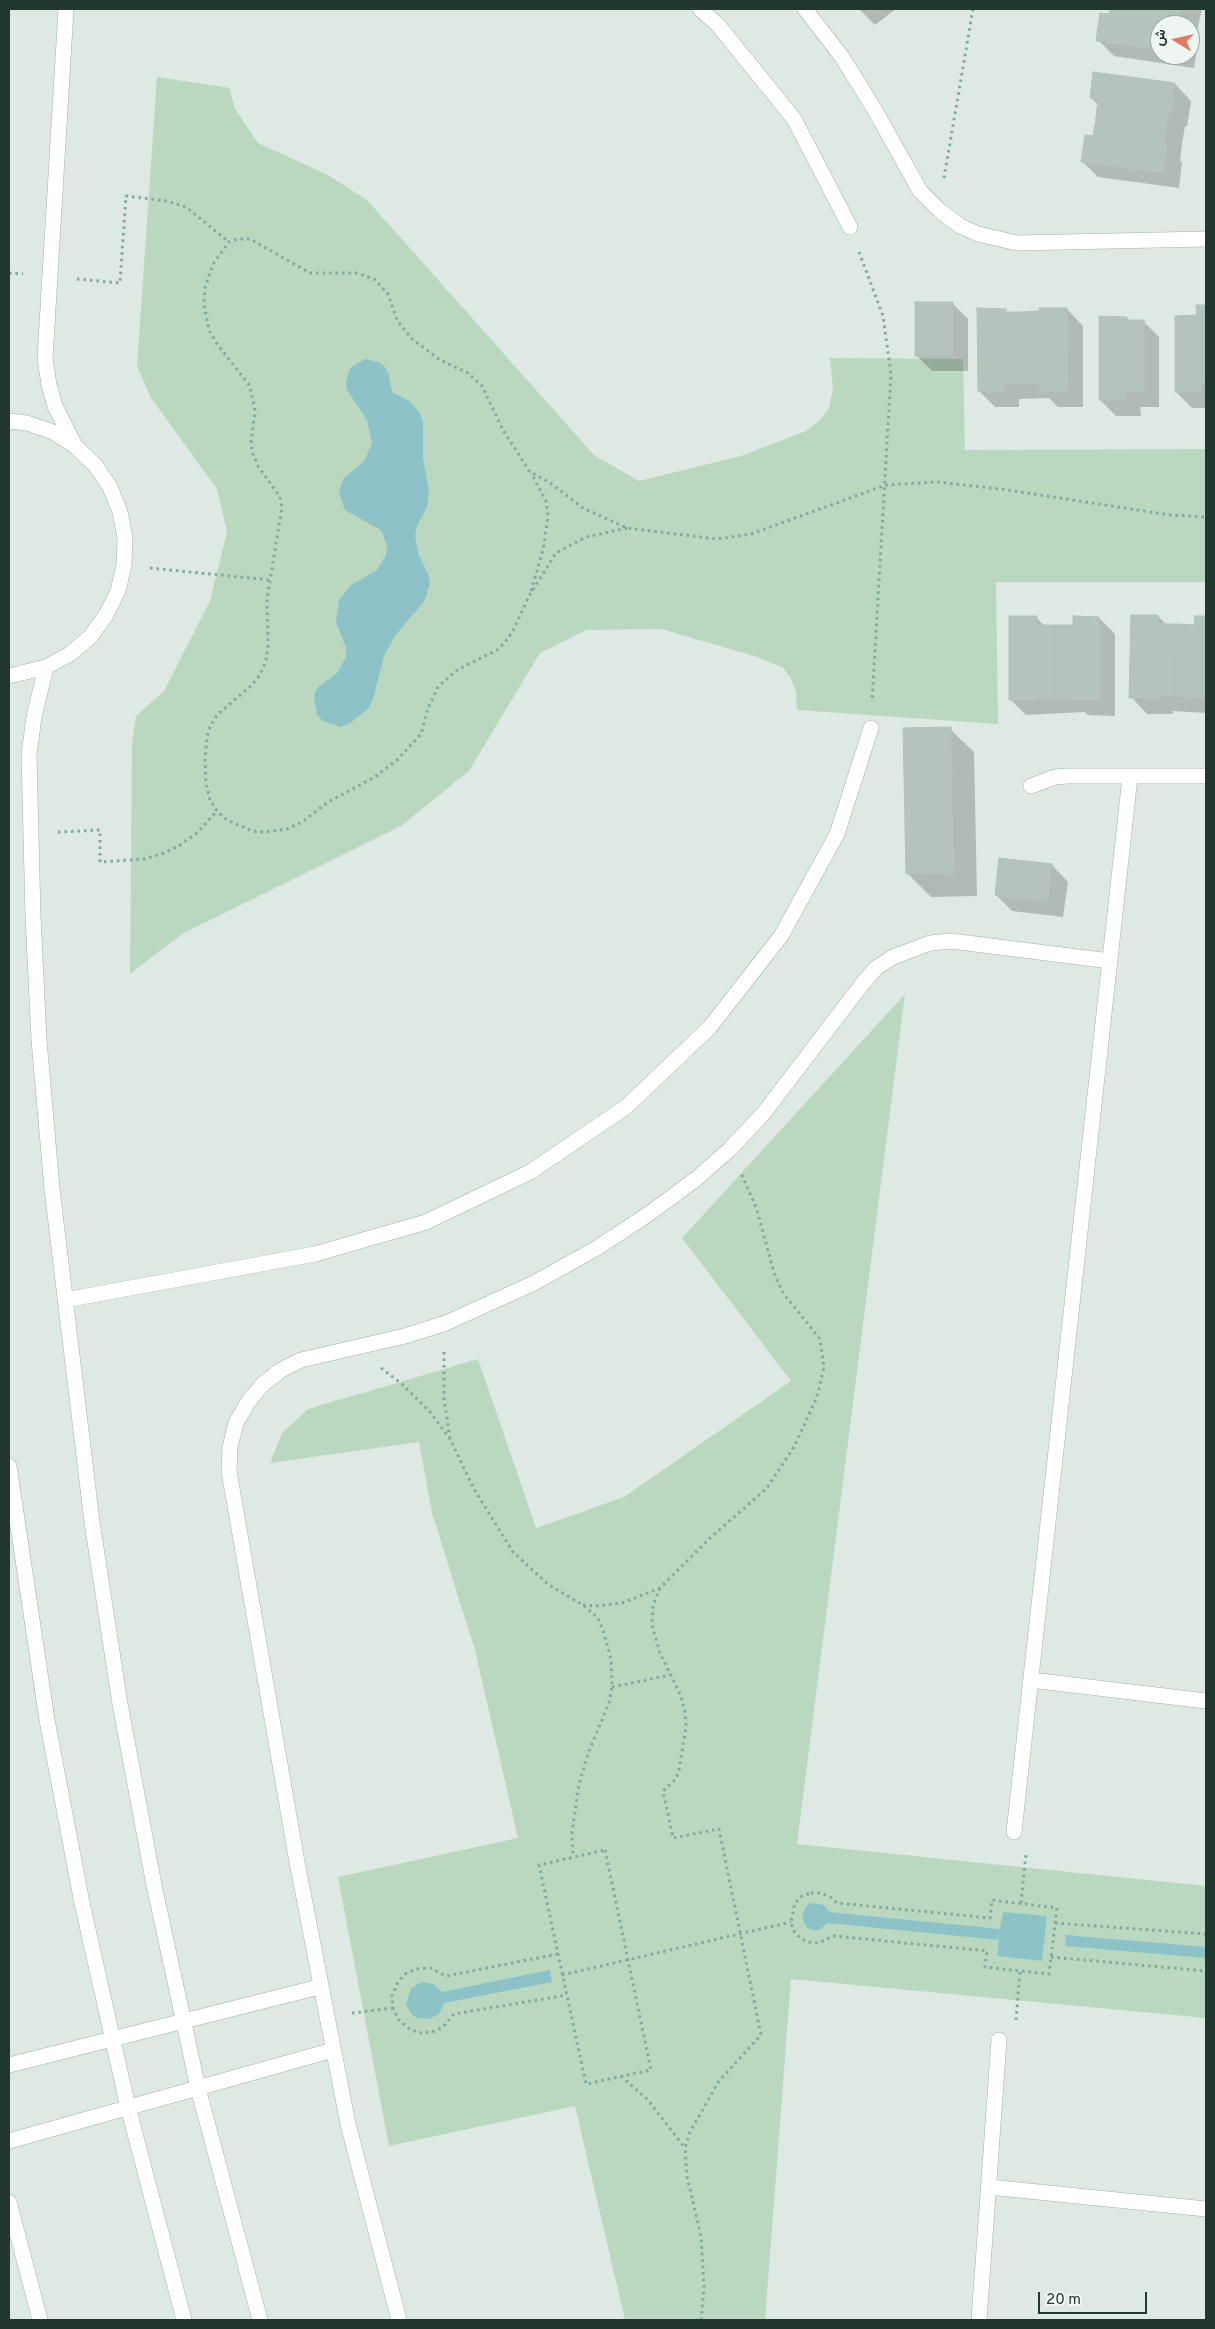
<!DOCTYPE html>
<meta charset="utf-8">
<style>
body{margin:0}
#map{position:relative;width:1215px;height:2329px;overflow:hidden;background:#dfe9e4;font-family:Overpass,Vazirmatn,sans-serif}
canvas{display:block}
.frame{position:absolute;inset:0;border:10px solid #223730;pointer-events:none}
.north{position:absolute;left:1150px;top:15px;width:50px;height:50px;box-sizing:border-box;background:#eff6f2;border:1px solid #9daaa4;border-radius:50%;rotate:279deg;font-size:14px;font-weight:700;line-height:20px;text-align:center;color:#223730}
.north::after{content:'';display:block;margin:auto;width:18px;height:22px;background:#e27b64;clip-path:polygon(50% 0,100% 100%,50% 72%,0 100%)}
.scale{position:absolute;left:1038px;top:2292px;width:109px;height:22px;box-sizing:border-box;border:2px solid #223730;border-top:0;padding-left:6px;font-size:15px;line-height:18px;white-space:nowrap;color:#223730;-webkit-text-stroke:4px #eff6f2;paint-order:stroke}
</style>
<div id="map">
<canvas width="1215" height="2329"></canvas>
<div class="frame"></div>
<div class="north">ش</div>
<div class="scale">20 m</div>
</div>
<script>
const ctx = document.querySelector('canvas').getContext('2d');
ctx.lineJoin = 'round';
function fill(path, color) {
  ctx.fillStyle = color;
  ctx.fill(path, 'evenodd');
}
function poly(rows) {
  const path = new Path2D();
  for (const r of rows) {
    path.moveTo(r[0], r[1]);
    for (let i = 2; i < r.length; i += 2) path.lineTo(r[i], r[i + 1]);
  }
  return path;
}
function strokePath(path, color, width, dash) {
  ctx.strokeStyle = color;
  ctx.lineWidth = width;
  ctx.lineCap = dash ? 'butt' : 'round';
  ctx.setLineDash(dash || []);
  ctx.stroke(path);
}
fill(poly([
 [157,77,230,88,234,107,258,143,328,175,367,200,594,455,639,481,741,456,806,431,820,420,829,408,833,388,830,358,963,359,965,450,1206,449,1206,582,996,582,998,724,797,710,796,691,790,677,783,668,758,657,661,629,586,630,540,653,469,771,401,826,182,934,130,974,132,744,136,716,164,691,210,601,227,532,217,489,151,398,137,366],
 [905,994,797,1844,1206,1886,1206,2018,791,1979,765,2320,625,2320,575,2106,389,2146,338,1877,518,1838,475,1650,432,1513,419,1442,270,1463,282,1433,308,1409,478,1359,536,1528,624,1497,791,1381,682,1238]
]), '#bad8c0');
fill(poly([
 [365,359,379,362,384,366,388,372,392,392,409,401,419,412,423,421,423,458,429,491,427,507,417,526,415,536,419,556,428,574,430,583,425,600,395,636,384,656,374,696,369,708,349,724,340,727,323,721,317,715,314,697,316,689,337,673,346,657,346,648,336,622,339,600,351,585,377,570,386,555,387,546,381,530,345,510,339,493,343,479,365,460,372,443,367,420,347,390,346,382,350,368],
 [812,1903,824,1905,829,1912,1000,1929,1003,1912,1047,1916,1042,1961,997,1956,999,1940,828,1923,819,1930,813,1930,807,1928,802,1917,806,1906],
 [1066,1935,1206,1947,1206,1958,1065,1946],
 [550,1970,552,1982,444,2003,439,2014,429,2019,417,2018,412,2015,406,2004,411,1988,422,1982,433,1984,442,1992]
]), '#8dc3c8');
fill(poly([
 [859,9,896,9,875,25],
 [1111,9,1202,9,1195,40,1198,43,1194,68,1114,56,1098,40,1110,16],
 [1160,25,1190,25,1190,55,1160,55],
 [1094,73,1175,84,1191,101,1187,127,1185,126,1182,144,1180,160,1182,163,1179,188,1098,177,1082,161,1095,137,1099,105,1091,98],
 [952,303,968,319,968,371,932,371,916,355],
 [1198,306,1206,306,1206,408,1192,408,1176,392,1198,317],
 [1067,309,1083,326,1083,407,1058,407,1049,398,1019,399,1019,407,995,407,979,391,1005,310,1009,313],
 [1126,318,1130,321,1143,321,1159,337,1159,407,1140,407,1141,416,1116,416,1100,400],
 [1158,616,1167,625,1196,626,1196,617,1206,617,1206,713,1173,711,1173,714,1147,714,1131,697],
 [1036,618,1045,626,1074,627,1099,618,1115,634,1115,716,1088,715,1085,712,1026,715,1010,699],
 [950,729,974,752,977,896,931,897,907,873],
 [1052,865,1068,882,1063,917,1012,911,996,895]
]), '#0003');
const building = poly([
 [1110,9,1182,9,1179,25,1160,25,1160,50,1096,41,1100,13,1109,14,1110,9],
 [1093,72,1175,83,1172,111,1169,111,1166,127,1096,118,1098,99,1090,98,1093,72],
 [1096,118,1166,127,1164,145,1167,145,1163,173,1081,162,1085,135,1093,136,1096,118],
 [915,302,953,302,953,356,915,356,915,302],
 [1196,305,1206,305,1206,383,1201,383,1201,392,1175,392,1175,316,1197,315,1196,305],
 [977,308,1006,309,1006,312,1022,312,1022,383,1004,383,1004,392,978,391,977,308],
 [1039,308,1067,308,1068,391,1040,391,1040,383,1022,383,1022,312,1040,311,1039,308],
 [1099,316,1127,317,1127,320,1144,320,1144,391,1125,391,1125,400,1099,400,1099,316],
 [1131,615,1158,615,1158,624,1176,624,1175,696,1157,695,1157,699,1129,698,1131,615],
 [1009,616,1037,616,1037,625,1055,625,1055,697,1037,697,1037,700,1009,700,1009,616],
 [1073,616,1099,617,1099,700,1071,700,1071,697,1055,697,1055,625,1073,625,1073,616],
 [1195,616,1206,616,1206,699,1175,696,1176,624,1194,625,1195,616],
 [951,727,954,873,906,874,903,728,951,727],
 [999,858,1052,864,1048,902,995,895,999,858]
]);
fill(building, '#b5c3bd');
strokePath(building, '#b3c1ba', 1);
const lane = poly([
 [700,9,718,25,794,119,850,227],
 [65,1300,315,1254,426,1222,530,1172,626,1107,710,1027,781,936,837,834,871,728]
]);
const street = poly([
 [66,9,45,358,49,385,55,406,75,446],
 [805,9,842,57,876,112,920,191,939,210,960,226,978,234,1017,243,1206,239],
 [9,421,27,423,53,432,75,446,95,465,110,487,120,512,125,538,124,565,118,591,106,615,90,637,70,654,46,667,9,676],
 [46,667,34,717,29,755,33,916,39,1040,52,1189,92,1522,120,1704,154,1885,198,2088,260,2320],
 [1031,786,1055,777,1068,776,1206,776],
 [9,1466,47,1720,82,1903,128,2107,184,2320],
 [1031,1680,1206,1701],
 [1014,1832,1130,777],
 [9,2065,319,1987],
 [9,2141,333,2050],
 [989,2187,1206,2209],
 [9,2202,40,2320],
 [399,2320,348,2124,297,1862,229,1471,230,1447,236,1423,248,1402,263,1384,281,1370,301,1360,405,1336,446,1323,534,1283,597,1248,650,1213,696,1179,730,1149,763,1114,863,983,876,968,893,957,930,943,951,941,1110,961],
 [979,2320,999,2040]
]);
strokePath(lane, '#a3b0aa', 16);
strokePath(street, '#a3b0aa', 16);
strokePath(poly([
 [944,178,973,9],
 [859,252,883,316,891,374,872,702],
 [9,273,23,274],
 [77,279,120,283,126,196,167,201,186,207,229,242],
 [627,528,586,537,556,553,529,596,513,631,505,642,497,650,457,670,438,687,428,708,421,734,398,759,375,777,328,802,302,822,287,829,264,832,252,831,227,820,217,811,210,800,206,784,205,760,207,737,210,726,218,714,252,685,260,675,266,661,268,645,267,599,282,507,280,497,258,466,253,454,251,444,255,410,250,386,217,344,209,330,204,304,205,288,213,264,229,242,238,239,250,239,310,273,356,273,374,279,388,294,397,320,411,338,440,360,468,373,482,386,503,430,530,472,549,482,583,508,627,528,717,539,751,534,886,485,937,482,1001,489,1170,515,1206,517],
 [150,568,270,580],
 [531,591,543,550,548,516,546,501,531,473],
 [58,832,100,830,100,862,144,859,164,853,180,845,197,833,217,811],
 [444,1352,444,1399,450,1438],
 [381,1368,402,1384,431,1413,450,1439,474,1489,513,1552,549,1585,583,1605,598,1618,603,1630,611,1659,612,1687,609,1703,589,1751,579,1784,572,1832,573,1857],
 [660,1588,653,1605,652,1625,660,1653,681,1696,685,1712,686,1727,679,1770,676,1779,663,1791,673,1838,719,1829,761,2035,719,2081,690,2132,685,2148,687,2177,701,2236,704,2288,701,2320],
 [583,1605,594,1606,622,1603,660,1588,709,1539,767,1488,794,1447,817,1397,824,1367,820,1339,783,1293,775,1276,756,1207,741,1173],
 [612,1687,670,1675],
 [605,1850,651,2070,586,2084,539,1865,605,1850],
 [811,1893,821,1893,830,1897,837,1903,990,1918,992,1900,1057,1908,1049,1974,985,1967,987,1951,834,1936,818,1943,808,1942,800,1938,793,1930,791,1922,795,1903,802,1896,811,1893],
 [1021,1903,1026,1854],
 [1055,1923,1206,1934],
 [558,1954,446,1976,430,1968,417,1969,405,1974,397,1984,392,1996,393,2008,398,2019,408,2028,419,2033,432,2032,443,2027,454,2014,567,1995],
 [1051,1957,1206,1971],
 [562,1975,791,1922],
 [352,2013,393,2008],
 [1016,2020,1020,1971],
 [621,2076,648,2100,685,2148]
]), '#83a99b', 3, [2.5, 4]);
strokePath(lane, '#fff', 15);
strokePath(street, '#fff', 15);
</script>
